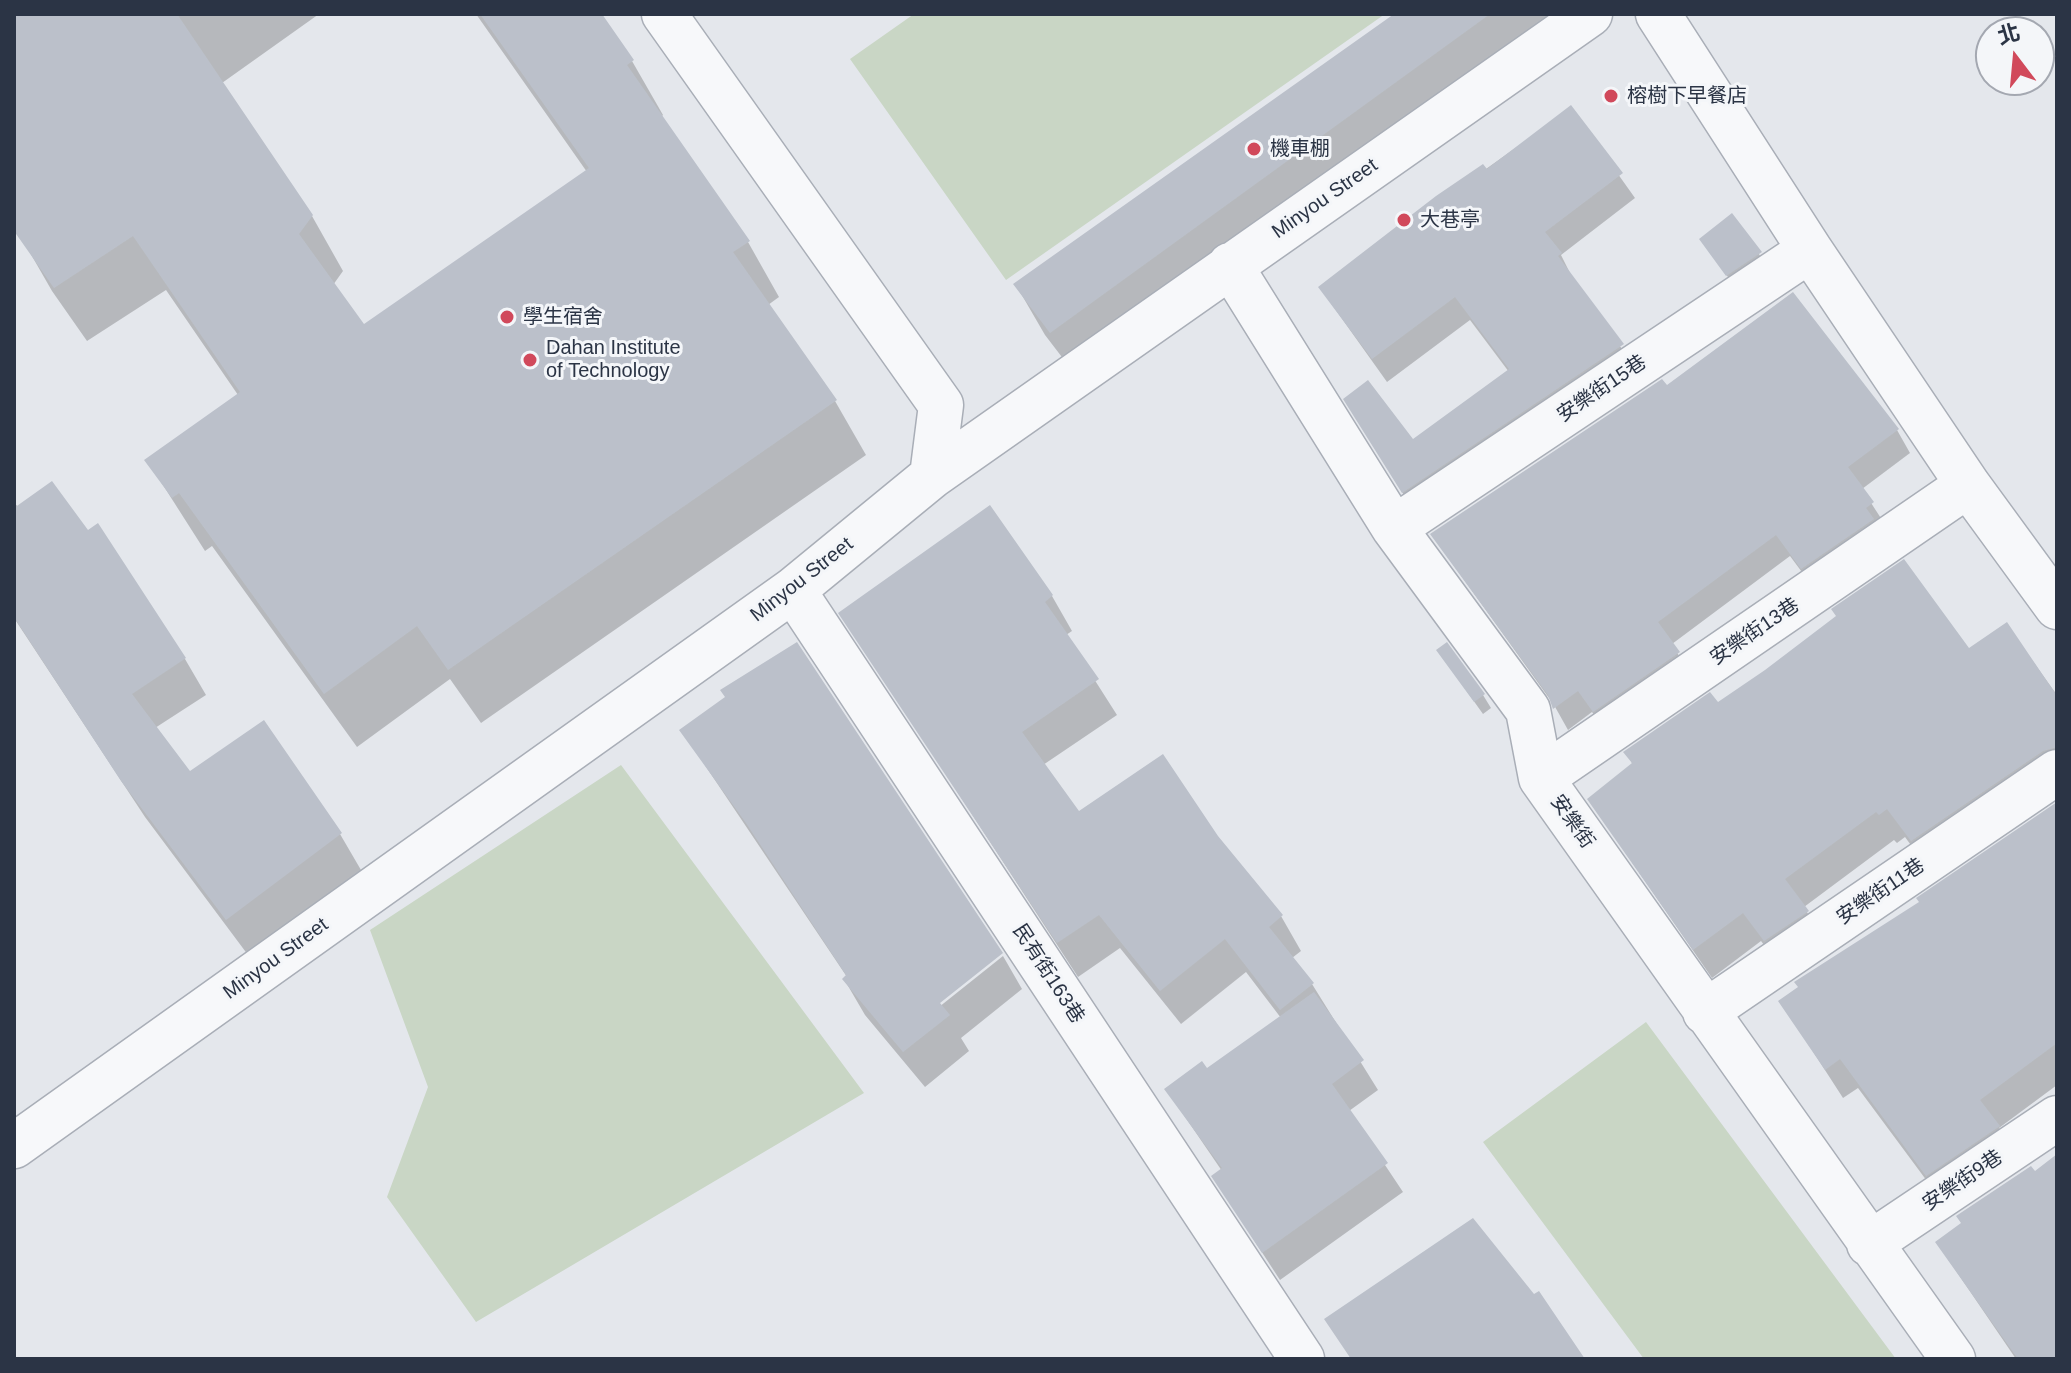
<!DOCTYPE html>
<meta charset="utf-8">
<style>
body{margin:0}
#map{position:relative;width:2071px;height:1373px;overflow:hidden;background:#e4e7ec;font-family:Arial,"Noto Sans TC",sans-serif}
canvas{display:block}
.frame{position:absolute;inset:0;border:16px solid #2b3445;pointer-events:none}
.north{position:absolute;left:1975px;top:16px;width:80px;height:80px;box-sizing:border-box;background:#f4f6f9;border:2px solid #a4a8b1;border-radius:50%;rotate:344deg;font-size:22px;font-weight:700;line-height:32px;text-align:center;color:#2b3445}
.north::after{content:'';display:block;margin:auto;width:28px;height:36px;background:#d1495b;clip-path:polygon(50% 0,100% 100%,50% 72%,0 100%)}
</style>
<div id="map">
<canvas width="2071" height="1373"></canvas>
<div class="frame"></div>
<div class="north">北</div>
</div>
<script>
const ctx = document.querySelector('canvas').getContext('2d');
ctx.lineJoin = 'round';
function fill(path, color) {
  ctx.fillStyle = color;
  ctx.fill(path, 'evenodd');
}
function poly(rows) {
  const path = new Path2D();
  for (const r of rows) {
    path.moveTo(r[0], r[1]);
    for (let i = 2; i < r.length; i += 2) path.lineTo(r[i], r[i + 1]);
  }
  return path;
}
function strokePath(path, color, width, dash) {
  ctx.strokeStyle = color;
  ctx.lineWidth = width;
  ctx.lineCap = dash ? 'butt' : 'round';
  ctx.setLineDash(dash || []);
  ctx.stroke(path);
}
function drawText(font, color, halo, rows, align = 'center') {
  ctx.font = font + ' Arial,"Noto Sans TC",sans-serif';
  ctx.lineWidth = 6;
  ctx.setLineDash([]);
  ctx.textBaseline = 'middle';
  ctx.strokeStyle = halo;
  ctx.fillStyle = color;
  for (const [text, x, y, turn = 0] of rows) {
    ctx.save();
    ctx.translate(x, y);
    ctx.rotate((+turn || 0) * Math.PI / 180);
    ctx.textAlign = isNaN(turn) ? turn : align;
    if (halo) ctx.strokeText(text, 0, 0);
    ctx.fillText(text, 0, 0);
    ctx.restore();
  }
}
fill(poly([
 [914,14,1385,14,1006,280,850,59],
 [621,765,864,1093,476,1322,387,1197,428,1087,370,930],
 [1646,1022,1896,1359,1644,1359,1483,1142]
]), '#c9d6c5');
fill(poly([
 [14,14,319,14,222,83,312,216,343,271,333,285,363,327,587,172,476,14,599,14,632,61,663,115,661,117,748,242,779,297,768,305,835,401,866,455,481,723,450,679,357,747,212,546,205,551,147,460,238,395,166,290,87,341,52,291,21,237,14,200],
 [1398,14,1589,14,1081,382,1045,335,1016,285],
 [1571,108,1635,198,1561,255,1573,279,1636,369,1417,516,1359,423,1412,442,1509,372,1470,320,1387,382,1320,288],
 [1732,216,1768,267,1736,288,1701,240],
 [1666,387,1897,430,1910,453,1862,489,1886,526,1816,591,1790,556,1672,644,1691,676,1608,733,1592,712,1568,730,1554,705,1432,535],
 [14,503,185,659,206,695,155,728,190,774,340,834,361,870,248,955,145,817,14,618],
 [989,508,1052,596,1072,631,1066,635,1117,715,1043,765,1078,814,1216,837,1281,916,1301,951,1292,958,1312,984,1378,1090,1349,1111,1403,1192,1280,1280,1213,1177,1222,1171,1166,1089,1206,1070,1281,1018,1246,972,1181,1024,1120,948,1078,977,841,613],
 [2007,625,2057,695,2057,782,1929,870,1905,837,1897,843,1894,840,1804,907,1824,941,1783,970,1761,941,1712,978,1589,800,1633,765,1626,752,1717,705,1969,650],
 [1438,651,1483,695,1491,708,1483,714],
 [682,731,934,1011,1003,956,1022,989,961,1038,969,1051,925,1087,865,1015,844,979,847,977],
 [2057,805,2057,1085,1999,1128,2015,1157,1944,1204,1858,1088,1843,1098,1781,1002],
 [2057,1156,2057,1359,2016,1359,1937,1243]
]), '#0003');
fill(poly([
 [14,14,177,14,313,215,299,234,364,324,589,168,480,14,602,14,634,60,627,65,750,241,733,252,837,400,448,670,417,626,324,694,179,493,172,498,144,460,240,392,133,236,54,288,14,231],
 [1394,14,1490,14,1050,333,1013,284],
 [1571,105,1623,173,1545,232,1562,253,1558,256,1624,344,1402,493,1343,399,1368,380,1413,439,1509,369,1455,297,1372,359,1318,287,1436,196,1483,164,1487,169],
 [1732,213,1762,252,1726,276,1699,239],
 [1793,292,1899,429,1848,467,1874,502,1866,508,1874,519,1801,569,1776,535,1658,622,1680,652,1593,712,1578,691,1553,709,1548,695,1430,534,1662,379,1667,385],
 [52,481,88,530,98,523,186,658,132,694,190,771,264,720,342,833,226,920,121,781,14,617,14,508],
 [990,505,1053,595,1045,602,1099,679,1022,732,1079,811,1163,754,1218,836,1283,915,1269,927,1314,983,1280,1010,1225,939,1160,991,1099,915,1057,943,838,613],
 [1904,559,1969,648,2007,622,2057,696,2057,747,2043,751,1911,841,1887,809,1879,815,1876,812,1785,879,1809,911,1764,941,1743,913,1693,950,1587,799,1632,763,1623,752,1710,692,1718,702,1765,670,1836,616,1831,609],
 [797,642,1003,953,940,1003,950,1015,903,1052,842,979,846,975,746,823,679,730,725,697,720,690],
 [1447,642,1485,694,1474,702,1436,650],
 [2057,802,2057,1043,1980,1100,2000,1126,1926,1176,1840,1059,1825,1070,1778,1001,1798,987,1794,982,1919,902,1916,898],
 [1314,992,1364,1060,1332,1084,1388,1163,1262,1253,1211,1176,1222,1168,1164,1089,1202,1061,1207,1068],
 [2057,1154,2057,1359,2018,1359,1935,1242,1961,1223,1956,1216,2031,1166,2035,1171],
 [1473,1218,1534,1294,1539,1291,1585,1359,1351,1359,1324,1319]
]), '#bbc0ca');
const minor = poly([
 [664,14,941,405,932,476],
 [1658,14,1810,250,1968,485,2057,607],
 [1230,265,1394,528,1528,710,1541,778,1953,1359],
 [1394,528,1810,250],
 [793,590,1302,1359],
 [1541,778,1968,485],
 [1705,1012,2057,772],
 [14,1146,793,590,932,476,1590,14],
 [1869,1244,2057,1118]
]);
strokePath(minor, '#a9aeb7', 47);
strokePath(minor, '#f7f8fa', 44);
for (const [x, y, r, color] of [
 [1611,96,8,"#d1495b"],
 [1254,149,8,"#d1495b"],
 [1404,220,8,"#d1495b"],
 [507,317,8,"#d1495b"],
 [530,360,8,"#d1495b"]
]) {
  const dot = new Path2D();
  dot.arc(x, y, r, 0, 2 * Math.PI);
  ctx.fillStyle = color;
  ctx.fill(dot);
  strokePath(dot, '#f4f6f9', 3);
}
drawText('20px', '#2b3445', '#f4f6f9', [
 ["榕樹下早餐店",1627,96],
 ["機車棚",1270,149],
 ["大巷亭",1420,220],
 ["學生宿舍",523,317],
 ["Dahan Institute",546,348],
 ["of Technology",546,371]
], 'left');
drawText('20px', '#2b3445', '#f4f6f9', [
 ["Minyou Street",1325,199,-35],
 ["安樂街15巷",1602,389,-34],
 ["Minyou Street",802,580,-38],
 ["安樂街13巷",1755,632,-34],
 ["安樂街",1572,822,55],
 ["安樂街11巷",1881,892,-34],
 ["Minyou Street",276,959,-36],
 ["民有街163巷",1048,974,57],
 ["安樂街9巷",1963,1181,-34]
]);
</script>
